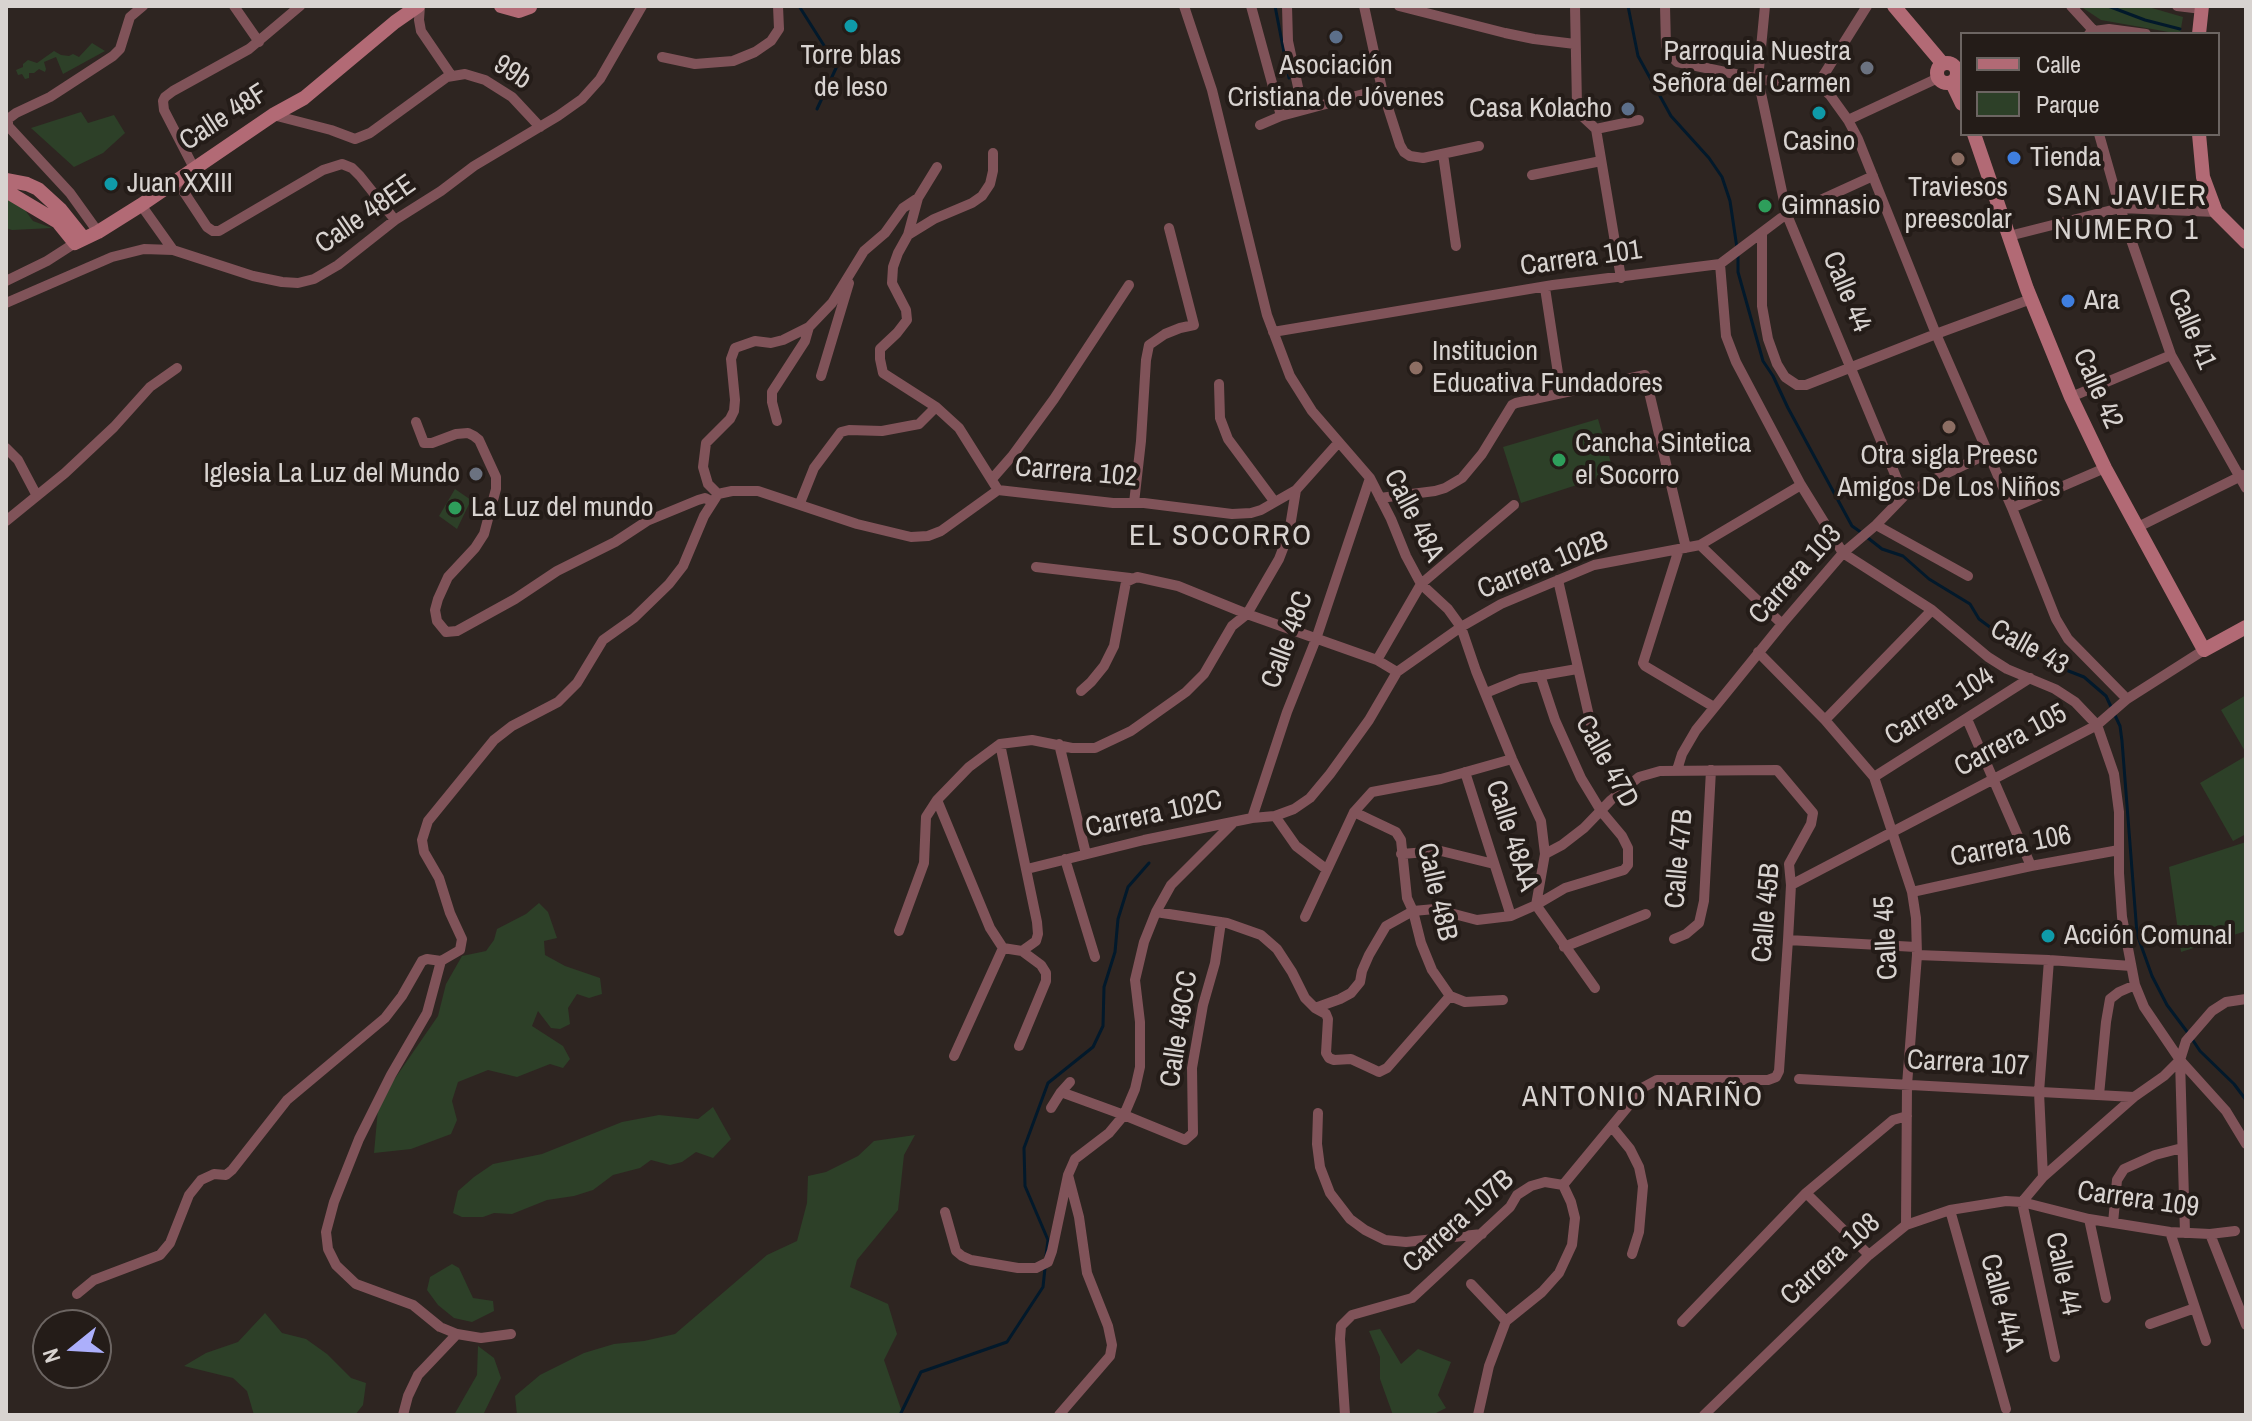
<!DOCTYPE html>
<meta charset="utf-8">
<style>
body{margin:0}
#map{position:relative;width:2252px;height:1421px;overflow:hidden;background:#2e2521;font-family:"Archivo Narrow",sans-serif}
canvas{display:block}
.frame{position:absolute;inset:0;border:8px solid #d8d3d0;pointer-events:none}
.legend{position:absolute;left:1960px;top:32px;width:260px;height:104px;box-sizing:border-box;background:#241c18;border:2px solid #6c6562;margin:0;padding:10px 14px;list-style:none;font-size:24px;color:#d8d3d0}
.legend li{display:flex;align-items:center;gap:16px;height:40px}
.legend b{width:40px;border:2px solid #6c6562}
.north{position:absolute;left:32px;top:1309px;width:80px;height:80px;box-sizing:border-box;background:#241c18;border:2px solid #6c6562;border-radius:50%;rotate:252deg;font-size:22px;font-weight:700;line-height:32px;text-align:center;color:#d8d3d0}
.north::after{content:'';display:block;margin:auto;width:28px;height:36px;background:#acaffb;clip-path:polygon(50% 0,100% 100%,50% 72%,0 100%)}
</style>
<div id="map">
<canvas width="2252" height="1421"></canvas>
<div class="frame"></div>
<ul class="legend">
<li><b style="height:10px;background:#b26a75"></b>Calle</li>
<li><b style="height:22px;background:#2d4028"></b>Parque</li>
</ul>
<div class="north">N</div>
</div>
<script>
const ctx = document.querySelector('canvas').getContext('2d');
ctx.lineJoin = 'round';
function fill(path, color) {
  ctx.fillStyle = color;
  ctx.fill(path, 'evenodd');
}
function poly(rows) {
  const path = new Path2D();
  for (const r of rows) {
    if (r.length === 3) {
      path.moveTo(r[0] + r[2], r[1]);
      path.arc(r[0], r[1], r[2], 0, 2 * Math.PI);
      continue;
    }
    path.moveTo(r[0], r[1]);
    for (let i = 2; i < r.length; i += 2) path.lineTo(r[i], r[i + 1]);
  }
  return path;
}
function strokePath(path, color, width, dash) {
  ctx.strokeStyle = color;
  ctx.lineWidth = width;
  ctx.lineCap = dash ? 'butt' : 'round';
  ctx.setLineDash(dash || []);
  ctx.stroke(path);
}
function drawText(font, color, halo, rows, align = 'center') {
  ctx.font = font + ' "Archivo Narrow",sans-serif';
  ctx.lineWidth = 8;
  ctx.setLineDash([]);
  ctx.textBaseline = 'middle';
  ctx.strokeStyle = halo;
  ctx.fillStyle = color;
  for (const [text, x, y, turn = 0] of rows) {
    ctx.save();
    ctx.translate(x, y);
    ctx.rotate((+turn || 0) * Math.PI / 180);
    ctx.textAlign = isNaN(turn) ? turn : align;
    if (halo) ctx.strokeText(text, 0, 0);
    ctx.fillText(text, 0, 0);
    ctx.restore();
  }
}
fill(poly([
 [2080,6,2145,6,2183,17,2180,34,2101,20],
 [92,43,105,51,63,74,56,57,44,62,46,69,45,72,39,69,34,73,29,73,29,78,25,79,22,74,18,75,16,70,23,67,23,64,28,60,37,63,54,51,61,55,69,56,73,54,79,57],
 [81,112,88,123,114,115,125,133,103,153,74,167,31,128],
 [6,194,16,198,33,221,52,228,12,230,6,228],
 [1598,419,1614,473,1521,503,1503,447],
 [455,489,471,500,457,529,439,516],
 [2246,695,2246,753,2221,710],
 [2246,756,2246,834,2233,841,2200,783],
 [2246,842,2246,931,2181,952,2169,867],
 [539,903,548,912,557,938,544,941,545,955,565,966,600,978,602,994,589,998,577,994,568,1008,570,1024,560,1029,551,1028,538,1011,532,1026,563,1046,570,1059,563,1068,550,1064,517,1077,488,1070,458,1082,452,1101,457,1120,451,1134,411,1149,374,1153,378,1109,387,1090,438,1016,446,984,462,956,486,951,494,940,497,929,526,914],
 [713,1107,731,1139,713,1158,696,1152,682,1162,670,1165,651,1160,640,1168,613,1175,593,1190,574,1196,547,1200,512,1214,494,1213,483,1217,462,1217,453,1213,458,1191,474,1177,493,1164,542,1154,622,1122,659,1115,698,1119],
 [915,1135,904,1155,898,1210,857,1260,850,1287,888,1304,897,1334,884,1360,903,1415,517,1415,515,1396,540,1375,584,1353,614,1344,644,1341,675,1334,767,1255,797,1241,807,1203,808,1176,826,1172,858,1156,874,1141],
 [452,1264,459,1268,473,1298,493,1301,494,1311,472,1322,454,1318,438,1305,427,1290,430,1277],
 [265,1313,282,1333,306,1339,327,1354,351,1378,366,1383,363,1405,355,1415,254,1415,247,1391,233,1378,184,1366,206,1353,238,1342],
 [1380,1329,1401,1364,1418,1349,1451,1362,1438,1395,1446,1408,1432,1415,1393,1415,1380,1379,1380,1357,1369,1331],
 [478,1346,494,1358,501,1378,483,1415,454,1415,477,1375]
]), '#2d4028');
strokePath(poly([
 [799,6,837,66,817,109],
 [1275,6,1289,78],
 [1628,6,1638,56,1671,116,1709,158,1722,177,1730,201,1737,248],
 [2108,6,2145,20,2180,29],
 [1738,256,1738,272,1763,361,1773,376,1788,408,1852,526,1862,533],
 [1868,538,1882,549,1903,556,1929,579,1970,604,1979,619,2014,645,2048,663,2084,677,2106,696,2120,726,2122,741,2137,934,2152,976,2167,1005,2188,1033],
 [2192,1039,2200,1051,2234,1084,2246,1100],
 [1046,1256,1048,1240,1025,1186,1024,1148,1048,1083,1093,1047,1103,1026,1104,987,1115,952,1118,919,1128,887,1149,863],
 [900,1415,921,1372,1007,1342,1043,1287,1045,1268]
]), '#02192b', 3);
strokePath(poly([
 [234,6,259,42],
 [420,6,419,20,421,31,451,75],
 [1184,6,1212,90,1267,315,1290,376,1312,411,1370,478,1391,519,1406,556,1421,584,1448,609,1461,627,1476,671,1512,759,1541,821,1545,854,1536,905,1595,988],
 [1251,6,1281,116],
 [1287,6,1288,41,1303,110],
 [1364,6,1382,89,1400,145,1404,152,1410,156,1423,158,1479,146],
 [1399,6,1505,33,1534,39,1575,44],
 [1575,6,1577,105,1581,115,1596,129,1621,278],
 [1665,6,1666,46,1671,56,1677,62,1764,80,1818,84],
 [1765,6,1758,79,1787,215,1904,496],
 [2071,6,2094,31,2094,34],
 [2177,6,2202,9],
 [2089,34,2094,31,2109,29,2146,34],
 [662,57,695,64,733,61,755,52,771,41,779,29,778,6],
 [1957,70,1962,70],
 [1818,84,1830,95,1848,120,1858,139,1936,334,2012,508,2056,619,2068,639,2127,699],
 [1818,84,1867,6],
 [273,115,331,130,355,139,370,133,447,77,465,74,485,80,512,97,540,127],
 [1848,120,1938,78],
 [1260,125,1281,116,1382,89],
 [1596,129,1639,120],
 [2099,134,2120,208,2171,355,2246,488],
 [993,153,993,171,990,184,982,196,972,203,934,219,908,235,898,253,893,267,892,283,906,310,907,320,897,333,880,349,880,359,883,373,936,407,959,428,998,490,1113,503,1144,503,1232,514,1251,513,1261,510,1296,490,1338,443],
 [1443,154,1456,246],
 [194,168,164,110,163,101,165,97,173,91,249,49,300,6],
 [1532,175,1601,161],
 [176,180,207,227,213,231,219,231,323,170,342,164,352,168,360,176,395,220],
 [918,198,937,167],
 [141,205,173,250],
 [98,232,70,193,8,126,8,119,16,113,50,97,113,56,120,49,130,17,143,6],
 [1762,234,1762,306,1768,339,1777,364,1785,377,1797,385,1806,385,1936,334,2031,299],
 [2009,236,2120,208,2216,212],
 [1720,264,1726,336,1736,362,1801,485,1843,553,1932,610,1988,657,2007,669,2055,689,2075,702,2097,725,2114,774,2119,812,2119,873,2122,917,2135,985,2144,1007,2180,1060,2185,1233],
 [6,281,47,261,75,243],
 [1545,288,1561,393],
 [6,303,112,257,144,249,173,250,253,276,282,282,298,283,314,279,338,265,395,220,441,191,474,166,558,116,582,99,600,79,642,6],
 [1273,332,1553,285,1720,264,1781,218,1873,176],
 [821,376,849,283],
 [1219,384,1220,418,1228,439,1274,501],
 [2071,397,2171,355],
 [777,421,772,402,772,392,805,341,809,327],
 [416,422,424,443,432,443,456,434,468,433,474,436,479,440,496,477,496,489,484,534,475,548,448,577,438,599,435,610,437,621,446,632,457,631,515,599,557,571,615,542,647,521,698,500,705,498,713,502],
 [6,448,18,460,37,496],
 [992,479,1013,455,1054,399,1129,285],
 [718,494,708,484,703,467,706,443,730,419,734,411,735,400,731,359,735,348,755,341,771,343,783,340,809,327,832,303,864,251,885,233,903,208,918,198,908,235],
 [1380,498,1435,491,1445,488,1462,478,1482,454,1512,405,1516,403,1645,375,1686,548],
 [800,503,814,468,841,432,849,430,882,431,919,424,936,407],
 [1134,503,1141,441,1146,360,1149,345,1165,334,1180,328,1194,325,1169,228],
 [2012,508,2105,468],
 [6,521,65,473,114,427,150,387,177,368],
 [1876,525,1968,576],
 [2138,527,2243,475],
 [1700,545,1782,624],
 [1679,549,1643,663,1645,666,1714,707],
 [1036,567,1130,578],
 [1558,580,1594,738],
 [1758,652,1825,720,1874,777,1912,892,1916,918,1917,955,1907,1085,1906,1225],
 [1377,660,1421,584,1514,505],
 [1081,691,1091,682,1104,666,1114,646,1126,582,1137,577,1178,586,1247,614,1377,660,1397,672],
 [1486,693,1520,679,1577,669],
 [1967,719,2031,866],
 [1825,720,1932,610],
 [1000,744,1037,922,1038,934,1036,941,1022,951,1003,948,990,928,937,800,969,767,1000,744,1032,740,1072,748,1095,748,1131,731,1186,692,1204,674,1232,626,1247,614,1279,559,1289,533,1296,490],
 [1059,744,1086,854],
 [1677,770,1682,754,1696,730,1782,624,1843,553,1876,525,1908,492,1989,453],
 [1465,772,1511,916],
 [1874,777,2030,678],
 [1354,812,1396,832,1401,840,1407,898,1413,911,1421,943,1432,970,1450,996,1465,1002,1503,1000],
 [1275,816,1296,846,1326,869],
 [1252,818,1287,712,1316,639,1370,478],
 [1401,854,1441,851,1494,864],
 [1545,854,1562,845,1584,828,1611,800,1639,777,1660,771,1777,770,1813,813,1811,824,1789,864,1791,885,1788,940,1779,1071,1776,1077,1768,1080,1657,1080,1644,1087,1563,1185],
 [1065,859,1095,957],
 [1027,869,1144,840,1252,818,1275,816,1294,809,1310,798,1330,774,1369,720,1397,672,1461,627,1501,604,1594,565,1700,545,1801,485],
 [1791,885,2097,725,2127,699,2204,650],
 [1912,892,2031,866,2119,850],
 [1156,912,1227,923,1261,935,1277,949,1292,972,1305,998,1315,1008,1326,1014,1328,1019,1326,1053,1329,1058,1334,1060,1351,1059,1379,1072,1387,1068,1450,996],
 [1305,917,1354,812,1372,792,1441,779,1512,759],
 [899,931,924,863,926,817,937,800],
 [1674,939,1686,934,1699,923,1704,901,1711,770],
 [1788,940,1916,947],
 [1564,947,1646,914],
 [1917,955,2049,960,2131,966],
 [1315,1008,1340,999,1351,993,1360,982,1362,971,1369,955,1386,926,1413,911,1435,909,1477,920,1511,916,1536,905,1565,888,1624,870,1628,865,1628,848,1622,836,1601,811,1581,778,1555,720,1540,675],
 [1019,1046,1046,981,1046,973,1041,965,1022,951],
 [954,1056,1003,948],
 [2180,1060,2226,1111,2246,1144],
 [1799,1079,2134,1097],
 [1061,1092,1124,1115,1185,1140,1193,1133,1192,1068,1203,1005,1215,963,1221,922],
 [2099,1095,2106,1022,2110,999,2119,992,2135,985],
 [1051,1108,1061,1092,1070,1082],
 [1318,1113,1317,1144,1320,1167,1330,1193,1350,1219,1365,1230,1385,1240,1406,1242,1482,1234],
 [1612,1127,1630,1149,1639,1167,1643,1186,1639,1232,1632,1254],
 [2043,1177,2039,1092,2049,960],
 [1950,1210,2006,1409],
 [945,1212,956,1251,962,1256,971,1260,1018,1268,1036,1268,1048,1262,1052,1251,1068,1175,1075,1159,1109,1133,1124,1115,1135,1089,1140,1067,1140,1022,1135,980,1144,942,1156,912,1171,885,1232,824],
 [2089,1219,2106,1298],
 [2113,1223,2117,1180,2124,1169,2155,1155,2182,1148],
 [2170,1232,2206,1341],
 [2210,1234,2246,1325],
 [1869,1255,1806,1193,1893,1120,1907,1116],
 [1471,1284,1506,1321],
 [77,1294,94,1280,160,1255,170,1243,189,1195,201,1180,214,1174,226,1175,232,1170,287,1100,385,1018,402,996,422,961,427,959,441,961],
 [1682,1322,1806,1193],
 [2150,1324,2195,1308],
 [511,1334,481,1338,457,1334,440,1327,413,1305,356,1284,336,1265,328,1249,326,1232,334,1202,359,1139,391,1075,427,1013,441,961,460,950,462,939,450,913,439,878,424,852,422,840,428,821,494,740,512,726,558,702,577,683,603,640,634,618,669,584,683,566,704,516,718,494,732,491,758,491,857,524,911,537,928,536,941,531,998,490],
 [2055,1357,2022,1202,2043,1177,2134,1097,2164,1076,2180,1060,2186,1041,2212,1011,2226,1002,2246,999],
 [403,1415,408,1396,418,1375,457,1334],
 [1059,1415,1110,1356,1112,1345,1108,1326,1087,1273,1079,1217,1068,1175],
 [1345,1415,1340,1339,1341,1326,1352,1315,1412,1298,1510,1207,1517,1195,1531,1186,1545,1182,1563,1185],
 [1478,1415,1489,1366,1506,1321,1542,1292,1559,1273,1572,1245,1575,1218,1571,1202,1563,1185],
 [1704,1415,1869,1255,1906,1225,1950,1210,2006,1201,2022,1202,2089,1219,2170,1232,2210,1234,2235,1231]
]), '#805359', 10);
strokePath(poly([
 [501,6,519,11,530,7],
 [1894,6,1943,64],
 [2199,34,2202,6],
 [1947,73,10],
 [1952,83,1962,104],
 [1974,134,2027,289,2071,397,2105,468,2204,650,2246,627],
 [2199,134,2203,177,2216,212,2246,242],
 [6,180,27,184,38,189,61,210,81,235],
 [6,191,58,222,75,243,98,232,141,205,273,115,304,98,395,22,418,6]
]), '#b26a75', 14);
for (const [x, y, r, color] of [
 [851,26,8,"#0f9aa8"],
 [1336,37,8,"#5c6f8a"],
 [1867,68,8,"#6b7280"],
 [1628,109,8,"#5c6f8a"],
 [1819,113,8,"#0f9aa8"],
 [2014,158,8,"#3f7fe0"],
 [1958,159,8,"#8d6e63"],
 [111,184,8,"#0f9aa8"],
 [1765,206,8,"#2e9e5b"],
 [2068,301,8,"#3f7fe0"],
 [1416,368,8,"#8d6e63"],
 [1949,427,8,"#8d6e63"],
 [1559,460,8,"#2e9e5b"],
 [476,474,8,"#6b7280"],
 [455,508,8,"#2e9e5b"],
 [2048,936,8,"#0f9aa8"]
]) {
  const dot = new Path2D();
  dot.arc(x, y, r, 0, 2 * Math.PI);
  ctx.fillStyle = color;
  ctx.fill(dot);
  strokePath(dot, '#241c18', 3);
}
drawText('28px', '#d8d3d0', '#241c18', [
 ["Parroquia Nuestra",1851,52,"right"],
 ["Señora del Carmen",1851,84,"right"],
 ["Torre blas",851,56,"center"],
 ["de leso",851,88,"center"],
 ["Asociación",1336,66,"center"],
 ["Cristiana de Jóvenes",1336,98,"center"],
 ["Casa Kolacho",1612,109,"right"],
 ["Casino",1819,142,"center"],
 ["Tienda",2030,158],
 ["Juan XXIII",127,184],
 ["Traviesos",1958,188,"center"],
 ["preescolar",1958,220,"center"],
 ["Gimnasio",1781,206],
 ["Ara",2084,301],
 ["Institucion",1432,352],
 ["Educativa Fundadores",1432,384],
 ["Cancha Sintetica",1575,444],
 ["el Socorro",1575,476],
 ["Otra sigla Preesc",1949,456,"center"],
 ["Amigos De Los Niños",1949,488,"center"],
 ["Iglesia La Luz del Mundo",460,474,"right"],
 ["La Luz del mundo",471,508],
 ["Acción Comunal",2064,936]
], 'left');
drawText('28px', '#d8d3d0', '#241c18', [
 ["99b",512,73,33],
 ["Calle 48F",224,118,-33],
 ["Calle 48EE",366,215,-35],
 ["Carrera 101",1581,259,-8],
 ["Calle 44",1846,292,67],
 ["Calle 41",2191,329,67],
 ["Calle 42",2097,389,66],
 ["Carrera 102",1076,473,5],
 ["Calle 48A",1413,516,63],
 ["Carrera 102B",1543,566,-22],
 ["Carrera 103",1796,575,-48],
 ["Calle 48C",1288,640,-70],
 ["Calle 43",2029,648,29],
 ["Carrera 104",1940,707,-32],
 ["Carrera 105",2011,741,-28],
 ["Calle 47D",1606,762,61],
 ["Carrera 102C",1154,815,-12],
 ["Calle 48AA",1511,836,72],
 ["Carrera 106",2011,847,-11],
 ["Calle 47B",1680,859,-85],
 ["Calle 48B",1436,892,77],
 ["Calle 45B",1767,913,-85],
 ["Calle 45",1887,938,-93],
 ["Calle 48CC",1180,1029,-81],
 ["Carrera 107",1968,1064,3],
 ["Carrera 109",2138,1200,8],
 ["Carrera 107B",1459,1222,-42],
 ["Carrera 108",1831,1260,-42],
 ["Calle 44",2062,1274,78],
 ["Calle 44A",2001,1303,75]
]);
ctx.letterSpacing = '2px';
drawText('30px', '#d8d3d0', '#241c18', [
 ["SAN JAVIER",2127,197],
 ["NUMERO 1",2127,231],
 ["EL SOCORRO",1221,537],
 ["ANTONIO NARIÑO",1643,1098]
]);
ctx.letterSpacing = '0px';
</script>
